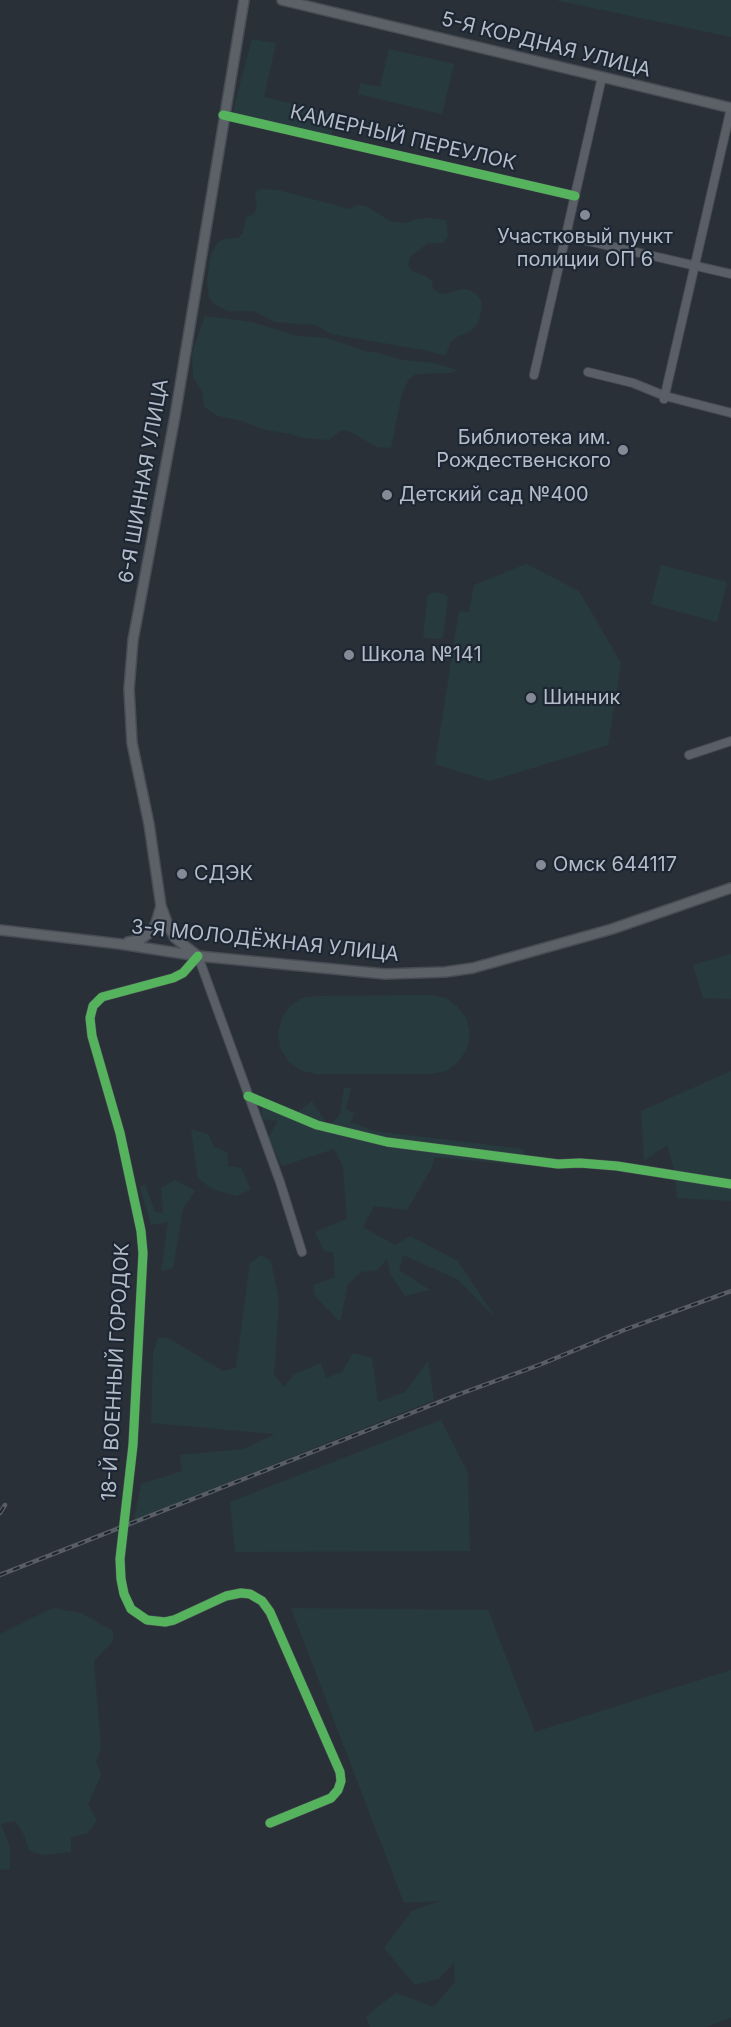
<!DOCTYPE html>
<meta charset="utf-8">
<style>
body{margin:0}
canvas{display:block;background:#2a3038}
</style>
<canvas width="731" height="2027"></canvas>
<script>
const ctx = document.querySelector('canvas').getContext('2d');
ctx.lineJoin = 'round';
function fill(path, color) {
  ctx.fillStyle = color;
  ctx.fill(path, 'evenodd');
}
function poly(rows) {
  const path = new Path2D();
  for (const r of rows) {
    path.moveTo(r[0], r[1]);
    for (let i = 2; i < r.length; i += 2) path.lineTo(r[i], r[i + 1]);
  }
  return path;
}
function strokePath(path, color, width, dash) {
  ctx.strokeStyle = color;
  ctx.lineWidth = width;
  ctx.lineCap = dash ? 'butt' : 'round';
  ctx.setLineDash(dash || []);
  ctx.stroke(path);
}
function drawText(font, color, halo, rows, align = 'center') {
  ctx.font = font + ' Inter,sans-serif';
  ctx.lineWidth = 4.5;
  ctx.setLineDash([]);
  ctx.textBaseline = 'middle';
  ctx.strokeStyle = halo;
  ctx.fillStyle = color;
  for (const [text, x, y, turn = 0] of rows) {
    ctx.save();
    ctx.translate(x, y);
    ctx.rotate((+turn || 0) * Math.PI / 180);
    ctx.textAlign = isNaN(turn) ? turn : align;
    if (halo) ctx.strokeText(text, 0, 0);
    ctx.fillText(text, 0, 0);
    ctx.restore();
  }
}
fill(poly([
 [555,0,731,0,731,37],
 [252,39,276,43,264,97,336,114,331,137,232,115],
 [389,49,454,64,442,114,358,94,360,83,380,87],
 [262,189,278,190,350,209,358,205,366,206,392,222,407,223,415,219,431,218,446,220,448,236,444,243,428,243,410,257,408,265,411,271,426,276,432,281,433,289,439,293,447,294,462,289,469,290,476,294,481,300,482,308,478,323,472,330,457,337,451,342,445,356,429,351,331,334,316,325,275,322,253,311,228,311,214,304,209,297,207,282,210,258,217,243,223,239,238,238,243,233,246,217,253,215,257,208,255,192],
 [205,316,252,322,297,336,328,338,364,351,379,353,402,360,434,363,457,370,449,373,416,374,409,379,402,393,391,448,377,447,351,432,342,430,328,440,299,437,291,434,266,430,242,421,218,416,204,407,202,391,193,377,192,352],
 [526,564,579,591,621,663,608,745,490,781,435,764,459,611,469,612,474,585],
 [661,565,727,582,717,622,651,604],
 [433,592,445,594,448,597,443,636,440,639,426,638,423,635,428,596],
 [731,954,731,999,703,998,693,965],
 [430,995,446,998,458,1007,467,1019,470,1034,467,1049,458,1062,446,1071,431,1074,317,1074,302,1071,289,1062,281,1050,278,1035,281,1020,289,1007,302,998,317,996],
 [731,1071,731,1201,677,1198,675,1173,667,1145,644,1161,641,1111],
 [344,1088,351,1088,346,1109,354,1113,351,1122,374,1131,523,1149,529,1166,435,1157,431,1169,407,1210,374,1206,363,1227,395,1245,410,1236,458,1261,495,1317,457,1279,403,1255,399,1270,430,1290,405,1296,391,1275,387,1259,377,1270,361,1272,348,1284,340,1322,315,1296,313,1285,335,1277,333,1252,324,1251,315,1232,347,1219,343,1167,334,1149,282,1166,268,1138,278,1121,262,1119,262,1097,293,1116,312,1101,328,1126,340,1115],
 [191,1129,208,1134,214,1147,227,1152,228,1166,241,1168,251,1189,236,1196,212,1189,198,1178],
 [175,1180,195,1191,183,1209,173,1268,161,1271,168,1222,151,1225,140,1187,145,1184,155,1212,163,1213,161,1188],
 [261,1255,271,1261,279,1301,274,1375,284,1387,293,1375,321,1363,326,1378,342,1372,353,1353,372,1358,378,1402,405,1392,428,1361,434,1400,134,1520,141,1484,182,1471,180,1455,244,1449,275,1434,151,1423,153,1353,158,1338,168,1338,223,1371,236,1368,250,1263],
 [441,1420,468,1473,470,1551,235,1552,230,1502],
 [53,1608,81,1613,113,1631,113,1641,94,1661,101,1748,96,1762,101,1775,88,1804,97,1820,88,1833,71,1837,71,1852,42,1855,29,1850,24,1835,15,1821,1,1824,10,1848,10,1869,0,1870,0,1634],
 [291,1608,488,1610,535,1732,731,1670,731,2018,706,2027,370,2027,366,2016,396,1993,434,2007,455,1982,454,1963,438,1979,415,1985,384,1948,412,1911,440,1901,404,1903]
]), '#273a3e');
const minor = poly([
 [223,115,575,196],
 [566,236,731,274],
 [588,372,633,383,665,396,731,413],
 [534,375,602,77],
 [664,399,731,108],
 [689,755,731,741],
 [198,956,183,973,173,978,102,997,93,1006,90,1018,92,1036,120,1133,141,1231,143,1253,133,1445,120,1559,121,1579,124,1594,131,1609,147,1620,165,1622,174,1620,226,1596,241,1593,250,1594,262,1601,270,1612,340,1772,341,1781,338,1790,331,1798,270,1823],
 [198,956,280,1182,302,1252],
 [248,1096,317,1125,387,1142,558,1164,580,1163,617,1166,731,1184]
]);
const major = poly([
 [282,0,731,108],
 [0,930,120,944,198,956,385,974,445,972,473,968,612,929,731,888],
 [128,942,140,940,152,931,156,923,161,906],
 [198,956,175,938,168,925,161,906,149,824,132,743,129,689,133,640,175,416,244,0]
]);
strokePath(minor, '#484c53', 10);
strokePath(major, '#484c55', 12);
strokePath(minor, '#5a5e66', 8);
strokePath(major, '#5c6168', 9);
const rail = poly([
 [0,1513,5,1505],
 [0,1575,457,1395,539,1365,624,1330,731,1291]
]);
strokePath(rail, '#595d64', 4.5);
strokePath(rail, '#1d2633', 2, [7]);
strokePath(poly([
 [223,115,575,196],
 [198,956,183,973,173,978,102,997,93,1006,90,1018,92,1036,120,1133,141,1231,143,1253,133,1445,120,1559,121,1579,124,1594,131,1609,147,1620,165,1622,174,1620,226,1596,241,1593,250,1594,262,1601,270,1612,340,1772,341,1781,338,1790,331,1798,270,1823],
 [248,1096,317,1125,387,1142,558,1164,580,1163,617,1166,731,1184]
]), '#56b35d', 9);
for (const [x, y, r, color] of [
 [585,215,6,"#848b96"],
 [623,450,6,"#848b96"],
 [387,495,6,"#848b96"],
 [349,655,6,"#848b96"],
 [531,698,6,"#848b96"],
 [541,865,6,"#848b96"],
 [182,874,6,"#848b96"]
]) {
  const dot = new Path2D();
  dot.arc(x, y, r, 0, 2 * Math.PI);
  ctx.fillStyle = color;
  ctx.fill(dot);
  strokePath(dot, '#1d2633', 2);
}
drawText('20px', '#b4bcc9', '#1d2633', [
 ["5-Я КОРДНАЯ УЛИЦА",546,45,14],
 ["КАМЕРНЫЙ ПЕРЕУЛОК",403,138,13],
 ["6-Я ШИННАЯ УЛИЦА",144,481,-80],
 ["3-Я МОЛОДЁЖНАЯ УЛИЦА",265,941,6],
 ["18-Й ВОЕННЫЙ ГОРОДОК",116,1372,-87]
]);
drawText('20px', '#b4bcc9', '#1d2633', [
 ["Участковый пункт",585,237,"center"],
 ["полиции ОП 6",585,260,"center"],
 ["Библиотека им.",611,438,"right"],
 ["Рождественского",611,461,"right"],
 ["Детский сад №400",399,495],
 ["Школа №141",361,655],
 ["Шинник",543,698],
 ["Омск 644117",553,865],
 ["СДЭК",194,874]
], 'left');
</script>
